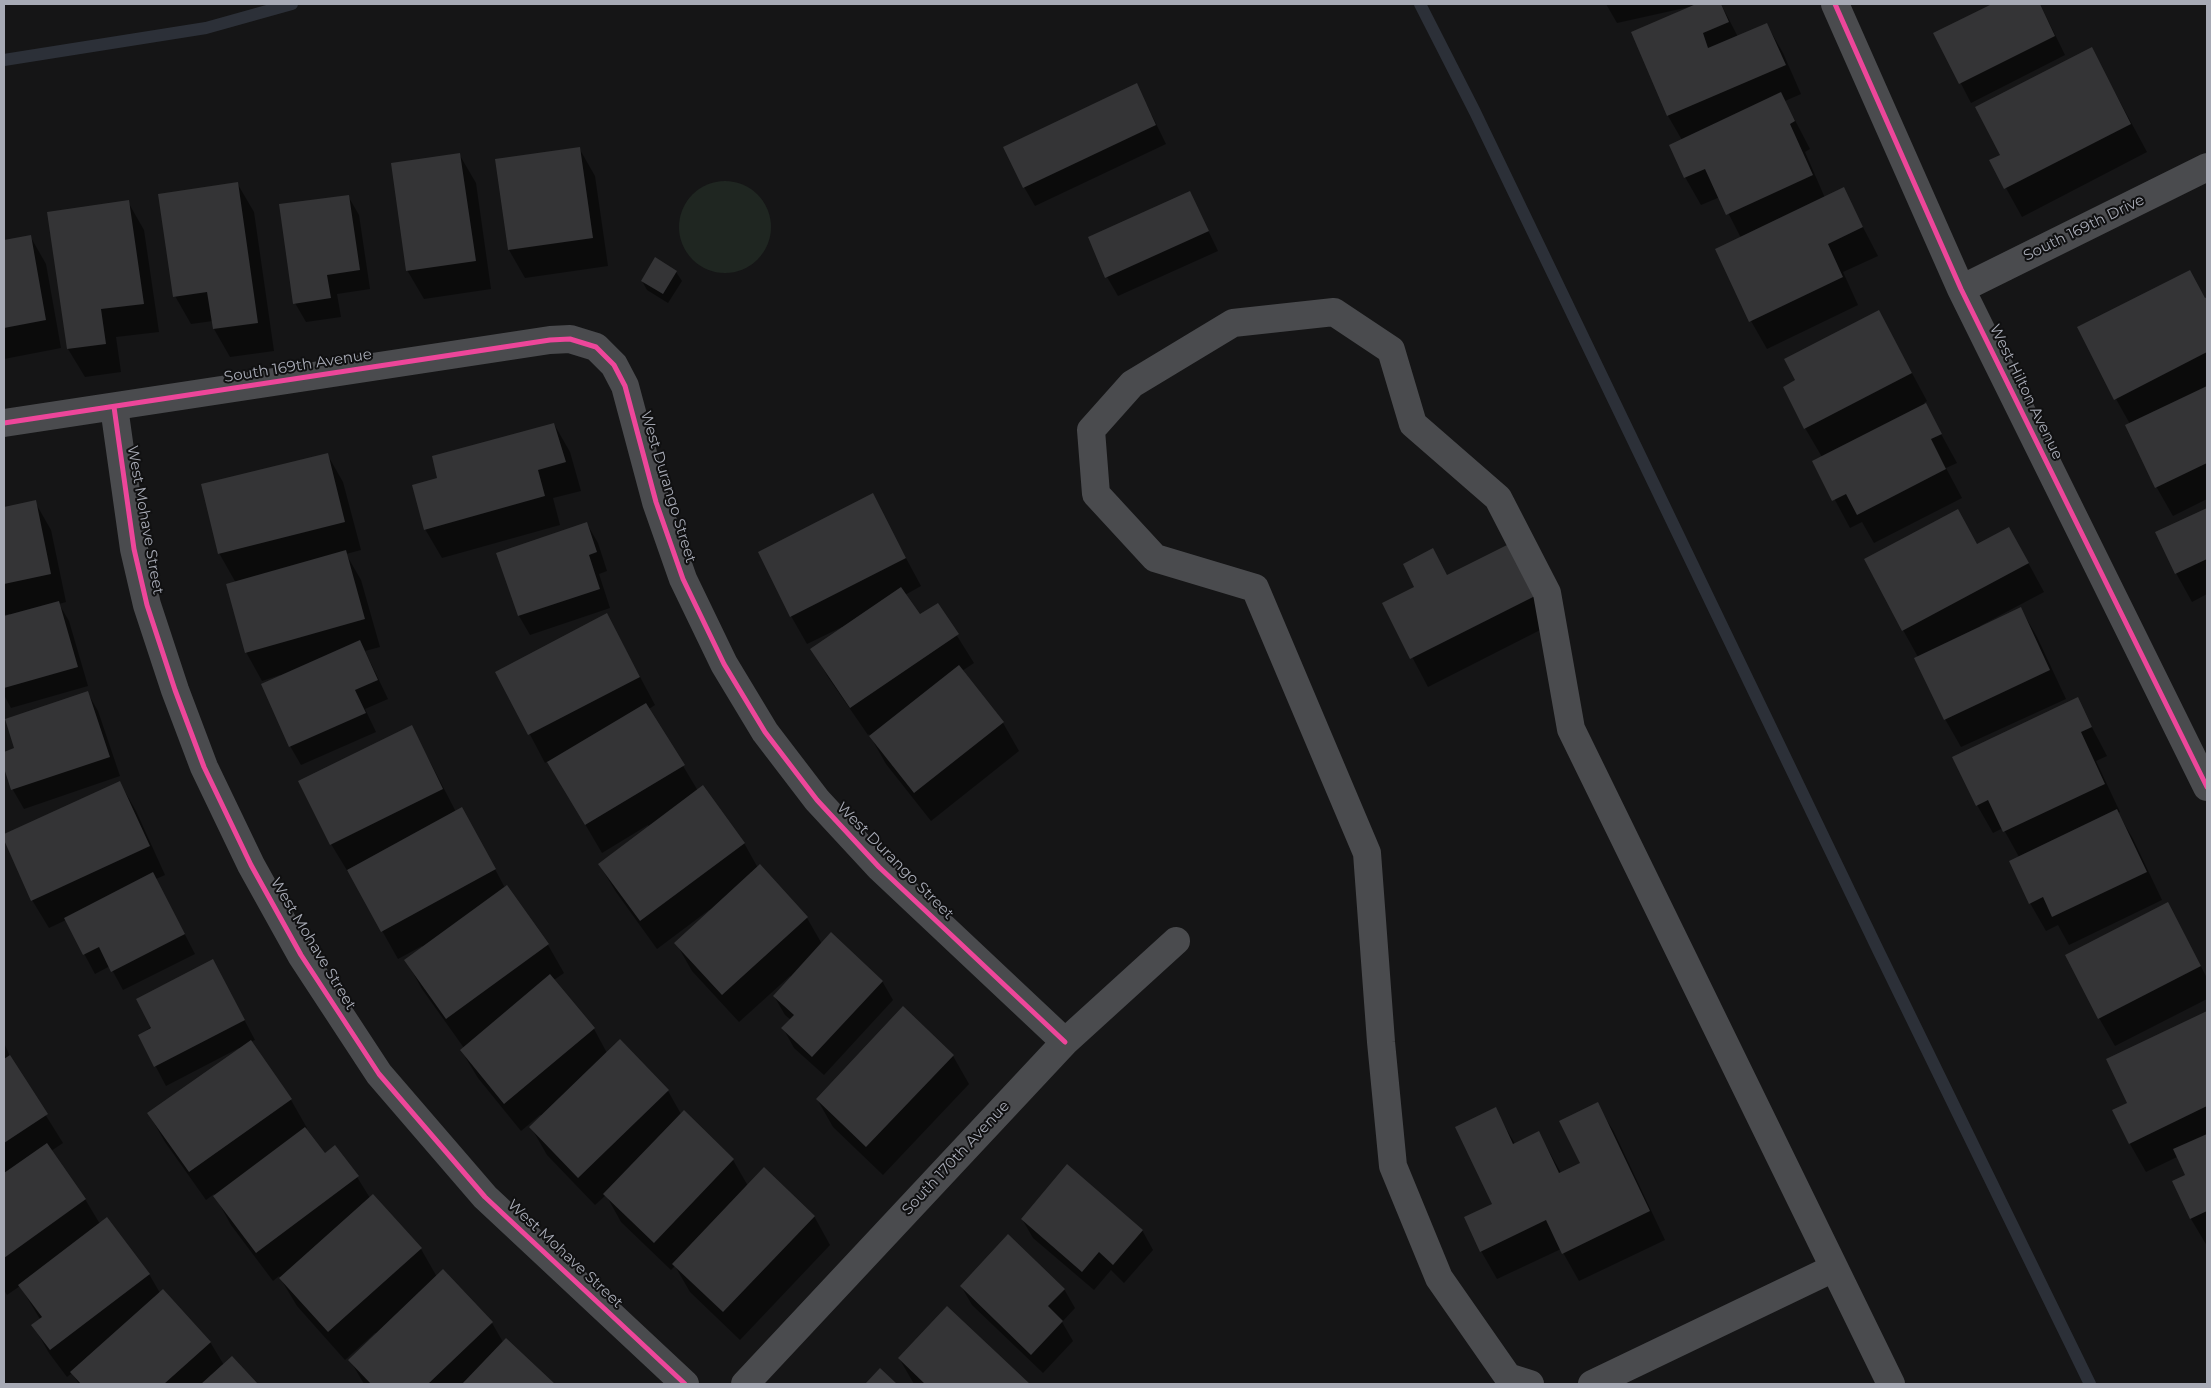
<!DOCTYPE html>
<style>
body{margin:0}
#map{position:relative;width:2211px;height:1388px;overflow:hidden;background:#151516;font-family:Montserrat,sans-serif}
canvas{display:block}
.frame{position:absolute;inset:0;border:5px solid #a7aab5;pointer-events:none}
</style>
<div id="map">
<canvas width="2211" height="1388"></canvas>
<div class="frame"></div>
</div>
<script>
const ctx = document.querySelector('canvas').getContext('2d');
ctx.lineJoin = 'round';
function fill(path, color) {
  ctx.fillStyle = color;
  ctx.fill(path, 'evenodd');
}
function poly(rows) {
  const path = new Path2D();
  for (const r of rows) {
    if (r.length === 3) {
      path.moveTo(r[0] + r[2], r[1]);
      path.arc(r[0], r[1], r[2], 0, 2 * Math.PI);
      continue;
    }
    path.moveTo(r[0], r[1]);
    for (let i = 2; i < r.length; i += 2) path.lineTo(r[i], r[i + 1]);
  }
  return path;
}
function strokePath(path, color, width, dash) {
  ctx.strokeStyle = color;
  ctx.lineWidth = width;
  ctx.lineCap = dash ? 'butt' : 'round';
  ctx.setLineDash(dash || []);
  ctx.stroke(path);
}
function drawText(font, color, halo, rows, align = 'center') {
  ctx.font = font + ' Montserrat,sans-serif';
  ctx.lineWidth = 4;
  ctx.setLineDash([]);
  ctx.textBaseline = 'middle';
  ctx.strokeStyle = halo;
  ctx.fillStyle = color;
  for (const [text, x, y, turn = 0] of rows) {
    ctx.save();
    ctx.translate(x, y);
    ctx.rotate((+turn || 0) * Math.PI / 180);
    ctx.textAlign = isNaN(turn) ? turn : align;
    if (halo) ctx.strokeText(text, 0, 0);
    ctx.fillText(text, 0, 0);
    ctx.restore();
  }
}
fill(poly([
 [725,227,46]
]), '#1f2621');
fill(poly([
 [1606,4,1721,4,1738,37,1767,25,1783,53,1801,94,1785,101,1810,149,1805,152,1825,198,1843,189,1878,256,1843,272,1858,305,1767,349,1751,321,1741,238,1720,197,1701,205,1685,177,1682,140,1668,116,1633,33,1689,7,1617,23],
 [1995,4,2040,4,2065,55,1971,103,1935,33],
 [2091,48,2147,152,2022,217,1991,161,2001,155],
 [1137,85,1166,144,1035,206,1024,187],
 [579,148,595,176,608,266,525,278,509,250,496,160],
 [459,154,476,183,491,289,424,299,407,270],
 [237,183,254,212,274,351,230,357,214,329,213,321,191,324,175,296],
 [1190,193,1218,251,1118,296,1107,277],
 [348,196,359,215,370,289,337,294,341,317,306,322,295,303],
 [128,202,144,230,159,332,116,337,121,372,85,377,68,349],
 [30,236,46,264,61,348,4,359,4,241],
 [676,272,682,281,668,303,647,290,642,281],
 [2207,298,2207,499,2173,516,2157,488,2127,425,2130,424,2116,399],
 [1879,312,1927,401,1924,403,1957,463,1946,468,1962,498,1874,543,1862,522,1850,528,1814,461,1822,457,1805,428,1797,381],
 [554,424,570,452,581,491,553,498,560,525,442,558,425,529,439,479],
 [327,454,343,482,361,550,346,554,361,580,380,647,365,651,388,699,365,709,376,732,301,765,290,746,280,675,262,681,246,652,236,583,219,553],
 [872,495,921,586,905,595,920,616,937,604,974,663,962,671,1003,723,1019,751,931,821,886,764,869,734,868,735,828,677,812,649,843,628,842,627,807,644,791,616],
 [35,502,51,530,66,602,59,604,69,621,88,686,11,708,4,695,4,617,10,616,10,614,4,615,4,508],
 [2207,509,2207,594,2192,602,2176,573,2157,533],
 [587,524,598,543,607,571,599,574,610,608,530,635,519,616,498,553],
 [1513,544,1554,623,1428,687,1384,604,1448,576],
 [1977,545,2025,557,2044,592,1980,626,1981,628,2021,609,2037,637,2066,699,1961,747,1945,719,1918,657,1903,630],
 [607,615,655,705,649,709,698,791,744,843,758,868,807,918,822,944,882,981,893,1000,824,1075,794,1048,783,1028,791,1020,785,1015,774,996,791,977,790,976,739,1022,692,971,676,943,710,911,709,910,657,949,616,892,599,864,649,827,648,825,602,853,548,761,545,763,497,672],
 [87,692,98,711,120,776,24,809,13,790,4,764,4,753,16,749],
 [2077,699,2107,756,2096,761,2120,812,2118,813,2133,839,2162,900,2069,945,2058,925,2046,931,2030,903,2019,857,2003,828,1993,833,1977,805],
 [412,727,456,812,478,837,505,888,548,945,564,973,554,980,594,1029,607,1053,668,1091,681,1114,733,1160,748,1186,814,1216,830,1245,740,1340,690,1292,675,1266,671,1270,621,1222,606,1195,595,1205,547,1155,531,1127,542,1116,540,1115,521,1131,478,1078,461,1050,464,1048,422,989,406,960,423,948,422,946,398,959,349,872,348,872,331,844,300,782],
 [120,783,136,811,165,875,156,879,195,954,123,990,110,966,95,974,66,920,49,928,32,900,4,837],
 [2168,904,2207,978,2207,999,2115,1046,2099,1018],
 [223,980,255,1040,250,1042,291,1100,307,1128,305,1129,325,1155,357,1177,370,1198,372,1196,421,1249,437,1277,492,1323,503,1342,506,1340,553,1384,364,1384,350,1360,377,1334,375,1333,345,1360,297,1306,279,1276,273,1281,231,1225,214,1194,206,1200,165,1142,149,1114,240,1049,239,1048,166,1086,139,1035],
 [2207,1012,2207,1246,2191,1219,2174,1182,2186,1176,2177,1157,2146,1172,2130,1144,2114,1111,2129,1104,2108,1060],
 [4,1043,13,1063,63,1143,51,1151,85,1199,100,1224,149,1274,160,1293,210,1342,224,1365,232,1358,256,1384,79,1384,72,1373,67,1377,49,1353,33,1325,40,1319,20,1286,7,1295,4,1290],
 [953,1056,969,1084,883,1175,833,1127,817,1099],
 [1597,1104,1614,1132,1665,1240,1579,1281,1561,1249,1497,1279,1481,1251,1493,1205,1495,1109,1515,1144,1539,1133,1561,1173,1581,1164],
 [1022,1219,1142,1230,1153,1250,1124,1283,1111,1270,1094,1290,1033,1238],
 [961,1286,1064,1289,1075,1308,1062,1322,1073,1341,1043,1373,972,1305],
 [947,1308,1028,1384,914,1384,899,1358]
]), '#0007');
strokePath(poly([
 [1420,4,1475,112,1879,952,2090,1384],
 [4,60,206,28,292,4]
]), '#2c3038', 12);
fill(poly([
 [1696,4,1721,4,1729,22,1703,33,1708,48,1767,23,1786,65,1667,116,1631,32],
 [1992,4,2040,4,2055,36,1959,84,1933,33],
 [2092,47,2131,124,2004,189,1989,160,2000,155,1975,107],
 [1137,83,1156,125,1023,188,1003,147],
 [1781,92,1795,121,1790,124,1813,175,1726,215,1705,169,1684,178,1669,145],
 [580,147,593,238,508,250,495,159],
 [460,153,476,261,406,271,391,163],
 [238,182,258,323,213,329,207,292,173,297,158,194],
 [1844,187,1863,227,1828,244,1843,277,1749,322,1715,249],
 [1190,191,1209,231,1105,278,1088,237],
 [349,195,360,270,327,275,331,298,293,304,279,204],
 [129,200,144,304,101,309,106,344,67,349,47,212],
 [31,235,46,320,4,328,4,240],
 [655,257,677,271,663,294,641,281],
 [2190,270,2205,298,2207,297,2207,352,2114,400,2077,327],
 [1879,310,1912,373,1804,429,1783,387,1795,380,1784,359],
 [2207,386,2207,463,2155,488,2125,425],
 [1926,403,1942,434,1931,439,1946,469,1857,515,1846,494,1832,501,1812,461],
 [554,423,566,462,538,470,545,496,424,530,412,485,437,478,432,456],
 [328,453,345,522,218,554,201,484],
 [873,493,906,558,790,617,758,552],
 [36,500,51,574,4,584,4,507],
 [2207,508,2207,559,2175,574,2155,532],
 [1958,509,1977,544,2009,527,2029,563,1902,631,1864,559],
 [587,522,597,552,589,555,600,589,518,616,496,553],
 [1513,542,1539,594,1410,659,1382,603,1414,587,1403,564,1433,548,1447,575],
 [346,550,365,619,245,653,226,584],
 [901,587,920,614,938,603,959,634,850,708,810,649],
 [59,601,78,667,4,688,4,616],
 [2021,607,2050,670,1944,720,1914,658],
 [607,613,640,677,528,735,495,672],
 [360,640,378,680,355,690,366,713,289,747,261,684],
 [959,665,1004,722,914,793,869,736],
 [88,691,110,757,11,790,4,768,4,752,14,748,5,719],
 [2078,697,2092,727,2081,732,2105,784,2003,832,1988,800,1976,806,1952,757],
 [646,703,685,765,585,825,547,762],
 [412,725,443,789,330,845,298,781],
 [120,781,150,846,31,901,4,840,4,834],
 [703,785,745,843,640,921,598,864],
 [462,807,496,869,381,932,347,870],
 [2117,809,2147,872,2052,917,2043,897,2029,904,2009,861],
 [760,864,808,917,722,995,674,943],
 [153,872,185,934,111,972,99,947,83,955,64,918],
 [507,885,549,944,446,1019,404,960],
 [2168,902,2201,966,2098,1019,2065,955],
 [831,932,883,981,812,1057,781,1028,794,1015,773,996],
 [213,959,245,1020,154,1067,138,1035,151,1028,136,999],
 [550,974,595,1028,504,1104,460,1050],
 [903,1006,954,1055,866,1147,816,1099],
 [2207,1011,2207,1106,2129,1144,2112,1110,2127,1103,2106,1059],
 [620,1039,669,1090,578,1178,529,1127],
 [251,1040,292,1099,189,1172,147,1113],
 [10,1055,48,1114,4,1143,4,1059],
 [1598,1102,1650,1211,1562,1254,1546,1220,1480,1252,1464,1217,1492,1204,1455,1127,1496,1107,1513,1144,1539,1131,1559,1173,1580,1163,1559,1121],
 [684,1110,734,1159,654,1243,603,1194],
 [305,1127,325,1153,335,1145,359,1176,256,1253,213,1196],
 [2207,1134,2207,1211,2190,1219,2172,1181,2185,1175,2173,1149],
 [47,1143,86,1199,4,1258,4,1173],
 [1067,1164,1143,1230,1113,1265,1099,1252,1082,1272,1021,1219],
 [764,1167,815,1216,723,1312,672,1264],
 [373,1194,422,1248,328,1332,279,1278],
 [107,1217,150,1274,50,1350,31,1325,42,1317,18,1285],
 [1008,1234,1065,1289,1048,1306,1063,1321,1031,1355,960,1286],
 [443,1269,493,1322,428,1384,371,1384,348,1360],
 [163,1289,211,1342,164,1384,81,1384,70,1372],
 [947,1306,1030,1384,925,1384,898,1358],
 [506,1338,555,1384,462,1384],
 [232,1356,258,1384,201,1384],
 [880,1368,897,1384,865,1384]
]), '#343436');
strokePath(poly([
 [1835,4,1961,289,2207,787],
 [1961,289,2207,167],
 [114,407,134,549,147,605,175,690,204,767,251,865,301,955,379,1074,485,1197,685,1384],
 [4,423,550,340,570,339,596,347,614,365,625,386,656,502,683,579,724,664,765,732,817,800,879,867,1065,1042],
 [745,1384,1065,1042,1176,941],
 [1530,1384,1508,1377,1439,1278,1393,1166,1381,1042,1367,853,1255,588,1155,558,1096,494,1091,430,1132,384,1233,323,1334,312,1391,350,1413,424,1498,498,1547,593,1571,729,1891,1384],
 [1592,1384,1834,1268]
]), '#4a4b4e', 28);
strokePath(poly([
 [1835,4,1961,289,2207,787],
 [114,407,134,549,147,605,175,690,204,767,251,865,301,955,379,1074,485,1197,685,1384],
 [4,423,550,340,570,339,596,347,614,365,625,386,656,502,683,579,724,664,765,732,817,800,879,867,1065,1042]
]), '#ed469a', 5);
drawText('15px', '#a7aab5', '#101011', [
 ["South 169th Drive",2084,228,-26],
 ["South 169th Avenue",298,366,-9],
 ["West Hilton Avenue",2026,392,64],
 ["West Durango Street",668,487,73],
 ["West Mohave Street",145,520,80],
 ["West Durango Street",895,861,45],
 ["West Mohave Street",313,944,59],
 ["South 170th Avenue",956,1158,-47],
 ["West Mohave Street",565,1254,43]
]);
</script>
